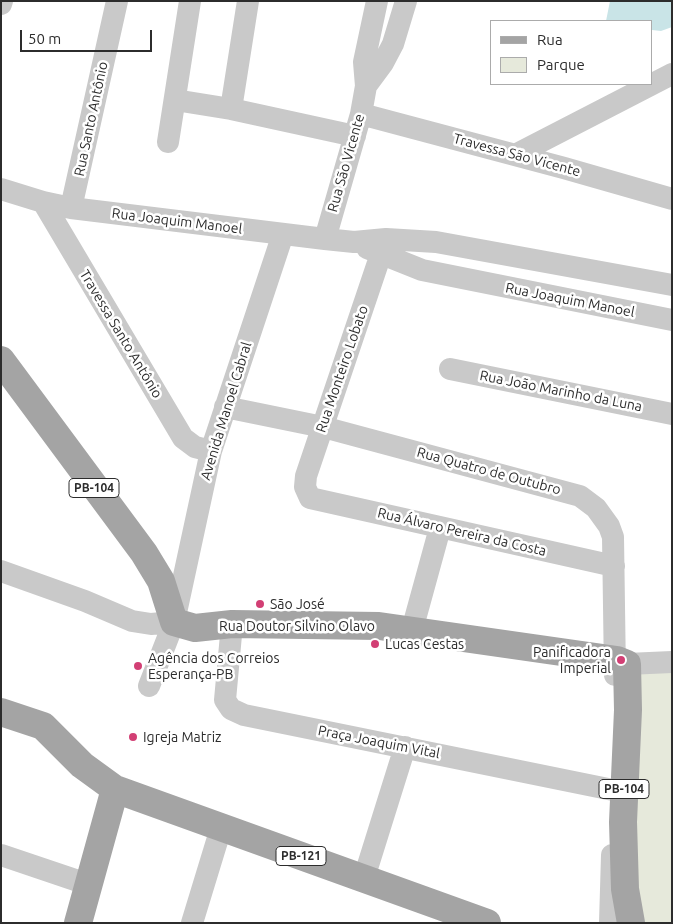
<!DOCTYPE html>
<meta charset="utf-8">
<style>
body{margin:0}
#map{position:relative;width:673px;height:924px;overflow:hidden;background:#fff;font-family:Ubuntu,sans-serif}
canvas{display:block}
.frame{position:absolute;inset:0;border:2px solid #2c2c2c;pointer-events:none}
.legend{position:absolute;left:490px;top:20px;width:162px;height:65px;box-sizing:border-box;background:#fff;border:1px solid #ababab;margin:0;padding:6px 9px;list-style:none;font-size:15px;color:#2c2c2c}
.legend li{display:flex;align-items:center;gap:10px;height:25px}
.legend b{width:25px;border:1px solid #ababab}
.scale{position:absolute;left:20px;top:30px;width:132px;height:22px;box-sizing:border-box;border:2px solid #2c2c2c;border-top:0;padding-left:6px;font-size:15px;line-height:18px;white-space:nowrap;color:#2c2c2c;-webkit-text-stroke:4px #fff;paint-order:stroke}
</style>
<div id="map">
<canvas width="673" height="924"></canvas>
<div class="frame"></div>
<ul class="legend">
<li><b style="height:6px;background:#a4a4a4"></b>Rua</li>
<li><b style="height:14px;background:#e6e9db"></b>Parque</li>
</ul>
<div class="scale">50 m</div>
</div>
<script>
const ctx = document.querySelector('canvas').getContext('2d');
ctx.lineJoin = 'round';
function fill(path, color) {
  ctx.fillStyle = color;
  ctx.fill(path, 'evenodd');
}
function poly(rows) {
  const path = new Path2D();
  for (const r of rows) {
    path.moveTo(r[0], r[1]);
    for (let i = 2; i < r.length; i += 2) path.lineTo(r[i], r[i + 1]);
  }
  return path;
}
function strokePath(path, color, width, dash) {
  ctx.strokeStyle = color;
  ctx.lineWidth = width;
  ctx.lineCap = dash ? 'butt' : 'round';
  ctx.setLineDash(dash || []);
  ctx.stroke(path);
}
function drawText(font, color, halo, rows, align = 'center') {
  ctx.font = font + ' Ubuntu,sans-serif';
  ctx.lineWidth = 5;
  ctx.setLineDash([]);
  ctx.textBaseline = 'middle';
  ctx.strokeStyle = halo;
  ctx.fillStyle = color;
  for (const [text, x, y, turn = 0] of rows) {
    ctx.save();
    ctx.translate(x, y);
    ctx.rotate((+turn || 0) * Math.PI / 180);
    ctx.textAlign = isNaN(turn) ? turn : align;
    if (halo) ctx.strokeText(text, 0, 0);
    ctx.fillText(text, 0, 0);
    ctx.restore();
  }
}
fill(poly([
 [672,664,672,923,636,923,635,675]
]), '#e6e9db');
fill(poly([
 [610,1,672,1,672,27,661,31,652,30,652,21,606,21]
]), '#c9e4e7');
strokePath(poly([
 [1,4,2,1],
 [366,86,383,63,393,44,406,1],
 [175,100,231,109,355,136],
 [231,109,248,1],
 [361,114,564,168,672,199],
 [168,142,190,1],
 [515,155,672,74],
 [1,189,43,202,71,208,325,239,354,242,386,239,436,242,672,285],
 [43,202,183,438,195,447,211,451],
 [71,208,117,1],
 [325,239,361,114,366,86,364,62,377,1],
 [386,239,306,476,305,487,310,498,614,566],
 [367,248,422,270,672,320],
 [450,369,672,414],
 [225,407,323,427,580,496,596,508,609,526,613,537,615,675],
 [1,571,85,601,132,621,151,624,174,622],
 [232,624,225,700,231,709,244,715,613,790],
 [412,630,440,528],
 [627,664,672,662],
 [149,686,174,622,211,451,283,234],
 [1,855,90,885],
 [364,878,405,747],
 [192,923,221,828],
 [610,923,612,855]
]), '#c9c9c9', 22);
strokePath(poly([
 [1,360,144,553,161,581,174,622,195,628,232,624,379,626,617,660,627,664,628,710,623,822,625,889,631,923],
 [1,712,43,726,82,765,115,789,487,923],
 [78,923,115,789]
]), '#a4a4a4', 28);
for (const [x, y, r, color] of [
 [260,604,5,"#d23f74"],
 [375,644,5,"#d23f74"],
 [621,660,5,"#d23f74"],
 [138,666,5,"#d23f74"],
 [133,737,5,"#d23f74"]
]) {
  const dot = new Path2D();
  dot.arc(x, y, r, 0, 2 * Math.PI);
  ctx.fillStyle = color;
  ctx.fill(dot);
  strokePath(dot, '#fff', 2);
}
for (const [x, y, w] of [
 [94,488,50],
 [624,789,50],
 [301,856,50]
]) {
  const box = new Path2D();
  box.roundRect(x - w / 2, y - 9.5, w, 19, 4);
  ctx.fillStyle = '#fff';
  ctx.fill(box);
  strokePath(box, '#2c2c2c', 1);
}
drawText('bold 12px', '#2c2c2c', null, [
 ["PB-104",94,488],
 ["PB-104",624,789],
 ["PB-121",301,856]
]);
drawText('14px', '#2c2c2c', '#fff', [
 ["Rua Santo Antônio",91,119,-78],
 ["Travessa São Vicente",517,155,15],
 ["Rua São Vicente",346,163,-74],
 ["Rua Joaquim Manoel",177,221,7],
 ["Rua Joaquim Manoel",570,300,11],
 ["Travessa Santo Antônio",121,334,59],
 ["Rua Monteiro Lobato",342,369,-71],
 ["Rua João Marinho da Luna",561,391,11],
 ["Avenida Manoel Cabral",226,411,-73],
 ["Rua Quatro de Outubro",489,471,15],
 ["Rua Álvaro Pereira da Costa",462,532,13],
 ["Rua Doutor Silvino Olavo",297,626],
 ["Praça Joaquim Vital",379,742,11]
]);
drawText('14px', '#2c2c2c', '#fff', [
 ["São José",270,604],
 ["Lucas Cestas",385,644],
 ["Panificadora",611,652,"right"],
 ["Imperial",611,668,"right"],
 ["Agência dos Correios",148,658],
 ["Esperança-PB",148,674],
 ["Igreja Matriz",143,737]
], 'left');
</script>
